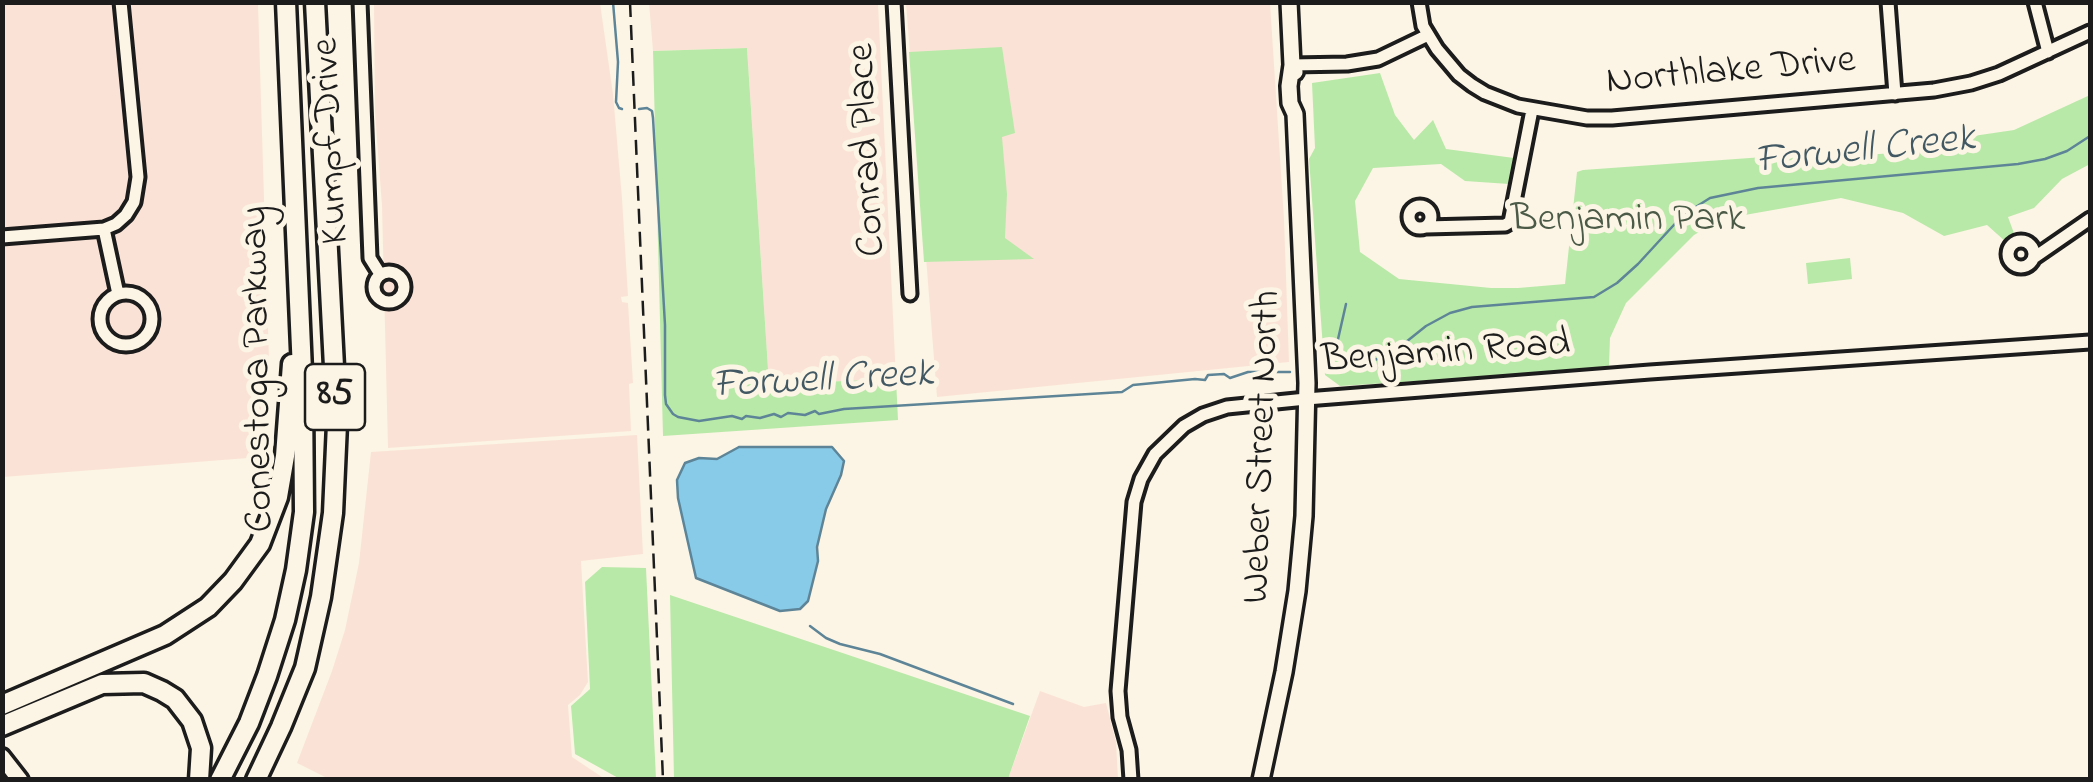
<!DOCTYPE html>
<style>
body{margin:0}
#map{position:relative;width:2093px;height:782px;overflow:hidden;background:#fcf5e5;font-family:"Indie Flower",sans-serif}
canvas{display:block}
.frame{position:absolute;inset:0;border:5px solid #1c1c1c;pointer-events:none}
</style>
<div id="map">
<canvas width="2093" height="782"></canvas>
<div class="frame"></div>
</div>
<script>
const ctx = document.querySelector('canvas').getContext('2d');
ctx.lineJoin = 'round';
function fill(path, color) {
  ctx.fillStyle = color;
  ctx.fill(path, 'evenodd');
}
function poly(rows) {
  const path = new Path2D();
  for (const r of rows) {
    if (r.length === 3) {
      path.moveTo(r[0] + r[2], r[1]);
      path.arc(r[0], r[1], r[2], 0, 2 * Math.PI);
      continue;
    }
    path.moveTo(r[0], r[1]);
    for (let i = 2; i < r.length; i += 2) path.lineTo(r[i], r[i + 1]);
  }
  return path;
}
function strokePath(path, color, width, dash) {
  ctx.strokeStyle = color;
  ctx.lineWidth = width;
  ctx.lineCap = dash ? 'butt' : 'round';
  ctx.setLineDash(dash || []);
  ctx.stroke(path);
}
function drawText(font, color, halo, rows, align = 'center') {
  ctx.font = font + ' "Indie Flower",sans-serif';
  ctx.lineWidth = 10;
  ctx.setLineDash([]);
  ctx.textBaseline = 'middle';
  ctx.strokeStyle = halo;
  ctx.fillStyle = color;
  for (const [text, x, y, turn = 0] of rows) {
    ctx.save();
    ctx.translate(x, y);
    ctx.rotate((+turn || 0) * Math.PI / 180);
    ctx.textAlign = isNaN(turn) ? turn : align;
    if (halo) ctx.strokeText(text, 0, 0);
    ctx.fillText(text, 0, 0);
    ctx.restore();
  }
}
fill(poly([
 [3,3,258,3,269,360,261,457,3,477],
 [374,3,600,3,613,94,622,198,628,296,621,297,622,302,628,303,633,383,629,384,631,431,388,448,382,206,375,112],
 [649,3,878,3,896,379,769,384,747,48,653,51],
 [906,3,1270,3,1284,219,1289,362,937,397],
 [637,435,643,554,581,561,588,682,580,695,568,705,572,757,605,779,331,780,297,763,332,671,345,630,359,563,371,452],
 [1040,691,1084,707,1106,703,1116,742,1118,779,1008,779]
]), '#fae3d6');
fill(poly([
 [1002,47,1015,133,1002,137,1007,194,1005,238,1034,259,924,262,909,52],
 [747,48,769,384,896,379,898,420,663,436,653,51],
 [1380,73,1395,115,1414,140,1433,120,1446,149,1514,158,1509,184,1465,181,1441,164,1373,168,1355,201,1360,252,1399,279,1491,288,1518,288,1565,284,1577,172,1583,170,1861,150,1866,155,1905,152,1912,151,1912,145,2014,130,2090,95,2090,164,2062,179,2034,208,2008,217,2015,236,2006,242,1987,225,1944,236,1903,213,1841,198,1722,219,1694,235,1626,303,1610,338,1609,365,1607,369,1340,386,1325,375,1309,159,1315,148,1312,83],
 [1850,258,1852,279,1808,284,1806,263],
 [602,567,646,568,656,779,620,779,575,754,571,706,590,689,585,582],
 [670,595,1030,716,1008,779,674,779]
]), '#b9e9a8');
const water = poly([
 [739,447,832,447,844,461,841,475,826,509,817,547,818,561,808,601,800,609,780,611,696,578,678,498,677,480,685,463,699,458,717,459,739,447]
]);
fill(water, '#88cbe9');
strokePath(water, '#5d8597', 2.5);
strokePath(poly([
 [613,2,618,62,616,102,619,108,622,109],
 [639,109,647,108,652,111,653,118,665,325,665,395,666,404,673,414,678,417,699,421,732,416,742,419,746,416,760,418,774,414,781,417,788,413,805,415,815,411,819,414,844,409,1122,392,1133,385,1195,379,1205,380,1208,375,1224,374,1230,378,1248,372,1290,372],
 [1331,370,1346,304],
 [1327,371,1352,368,1380,358,1401,346,1426,326,1450,313,1472,307,1594,297,1617,283,1638,264,1683,215,1710,198,1758,188,2018,164,2045,159,2067,151,2090,136],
 [810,626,826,638,840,644,880,654,1013,704]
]), '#5d8597', 2.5);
const minor = poly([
 [360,2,370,258,380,274],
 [894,2,910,294],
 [1419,2,1423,26,1437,49,1459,75,1472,85,1485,93,1518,106,1587,118,1612,118,1934,90,1971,83,1999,74,2090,32],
 [1888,2,1895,94],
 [2035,2,2048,52],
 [1292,65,1347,64,1378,59,1428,35],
 [1420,217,11],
 [1426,227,1505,225,1510,222,1532,110],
 [104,229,118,294],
 [2,237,104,229,116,224,126,215,134,202,138,177,121,2],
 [2021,254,13],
 [2035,257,2090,219],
 [389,287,15],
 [126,319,26],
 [1131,780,1129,750,1120,717,1118,691,1134,502,1141,479,1155,454,1184,426,1203,415,1227,407,1306,399,1650,372,2090,342]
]);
const major = poly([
 [1289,2,1292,65,1295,72],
 [2,757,20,780],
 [1261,780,1284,672,1297,591,1304,516,1307,383,1295,114,1290,103,1289,86,1292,65]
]);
const highway = poly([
 [2,705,165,635,208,607,233,581,260,544,278,497,285,456,292,364],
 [2,726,102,684,144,683,162,691,175,699,192,721,201,748,199,780],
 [220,780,249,723,267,676,285,620,296,570,304,512,303,394,286,2],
 [256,780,281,727,305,668,321,597,333,513,337,424,315,2]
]);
strokePath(minor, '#1c1c1c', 19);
strokePath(major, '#1c1c1c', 22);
strokePath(highway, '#1c1c1c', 25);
strokePath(minor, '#fcf5e5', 11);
strokePath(major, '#fcf5e5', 15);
strokePath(highway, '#fcf5e5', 18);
strokePath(poly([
 [630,2,663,780]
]), '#1c1c1c', 2.5, [15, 8]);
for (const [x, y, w] of [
 [335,397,60]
]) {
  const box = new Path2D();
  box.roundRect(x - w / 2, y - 33, w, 66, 8);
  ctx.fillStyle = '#fcf5e5';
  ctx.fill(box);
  strokePath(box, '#1c1c1c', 2.5);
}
drawText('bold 38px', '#1c1c1c', null, [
 ["85",335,397]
]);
drawText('40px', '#1c1c1c', '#fcf5e5', [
 ["Northlake Drive",1731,74,-5],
 ["Kumpf Drive",334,141,-93],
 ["Conrad Place",870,150,-93],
 ["Benjamin Road",1446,355,-4],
 ["Conestoga Parkway",261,369,-91],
 ["Weber Street North",1265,447,-88]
]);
drawText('40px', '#4b5a46', '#fcf5e5', [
 ["Benjamin Park",1628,222]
]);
drawText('italic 42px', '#425964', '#fcf5e5', [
 ["Forwell Creek",1865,153,-6],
 ["Forwell Creek",823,383,-3]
]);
</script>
